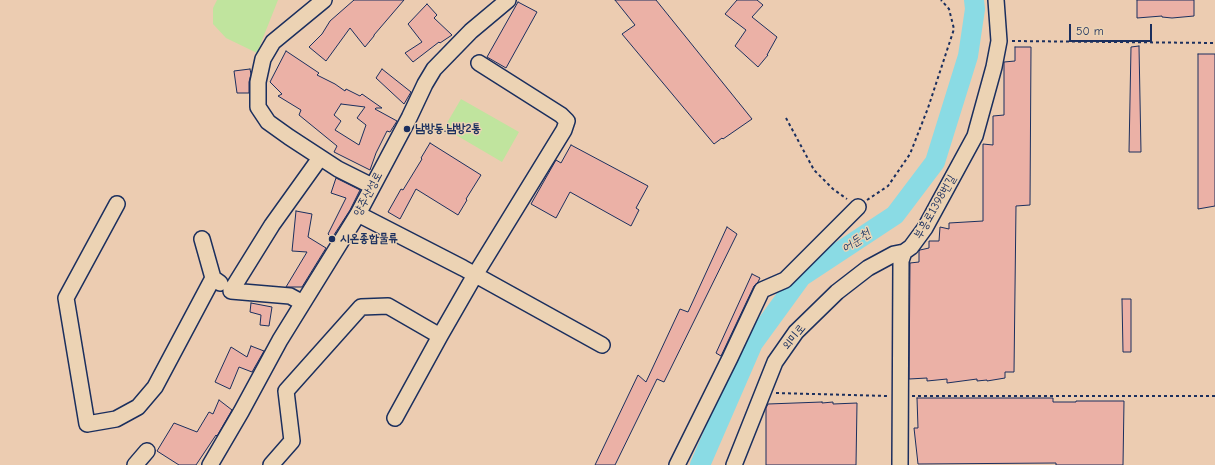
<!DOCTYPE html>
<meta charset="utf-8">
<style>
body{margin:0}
#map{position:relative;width:1215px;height:465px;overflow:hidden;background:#ecccb1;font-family:"Comic Neue",sans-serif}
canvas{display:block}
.scale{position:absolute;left:1069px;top:24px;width:83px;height:18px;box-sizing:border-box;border:2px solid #1b2f5e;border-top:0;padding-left:5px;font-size:12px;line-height:14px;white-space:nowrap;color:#1b2f5e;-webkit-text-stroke:3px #ecd3b4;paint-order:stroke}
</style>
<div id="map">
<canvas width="1215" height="465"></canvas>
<div class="scale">50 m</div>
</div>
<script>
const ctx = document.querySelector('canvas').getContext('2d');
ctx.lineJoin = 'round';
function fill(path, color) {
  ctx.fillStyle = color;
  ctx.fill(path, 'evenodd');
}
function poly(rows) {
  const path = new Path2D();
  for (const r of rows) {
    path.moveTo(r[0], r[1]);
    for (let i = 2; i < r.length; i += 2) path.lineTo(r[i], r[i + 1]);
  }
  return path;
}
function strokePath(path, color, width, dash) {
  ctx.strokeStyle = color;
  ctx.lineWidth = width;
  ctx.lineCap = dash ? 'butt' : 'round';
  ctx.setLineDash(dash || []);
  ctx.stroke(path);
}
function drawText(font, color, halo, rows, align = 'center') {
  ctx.font = font + ' "Comic Neue","Poor Story",sans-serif';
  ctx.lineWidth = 3;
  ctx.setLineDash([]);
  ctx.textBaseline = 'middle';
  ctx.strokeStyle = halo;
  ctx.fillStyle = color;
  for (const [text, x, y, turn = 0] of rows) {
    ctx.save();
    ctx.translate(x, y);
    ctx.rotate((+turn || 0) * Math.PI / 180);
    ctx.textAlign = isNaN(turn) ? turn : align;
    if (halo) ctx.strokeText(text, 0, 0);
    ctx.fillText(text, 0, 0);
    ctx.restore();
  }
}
fill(poly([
 [217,0,278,0,257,53,226,38,213,24,213,8],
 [461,99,519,132,502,162,444,128]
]), '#c0e49e');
strokePath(poly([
 [700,465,753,343,801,277,895,215,935,162,968,56,975,9,974,0]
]), '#8adbe4', 20);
const building = poly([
 [354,0,404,0,374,35,374,36,365,47,350,28,326,61,309,47,322,34,330,21,354,0],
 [615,0,656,0,752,119,723,139,722,138,714,144,622,34,635,25,615,0],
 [737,0,757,0,763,5,752,17,777,37,767,55,768,55,758,67,735,46,746,30,725,14,737,0],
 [1137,0,1194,0,1194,16,1172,18,1162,17,1162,16,1137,18,1137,0],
 [518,2,537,12,506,68,487,57,518,2],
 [427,4,437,15,434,18,452,35,440,43,439,42,413,62,405,53,422,42,408,24,427,4],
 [1139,46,1141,152,1129,152,1131,47,1139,46],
 [1015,47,1031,47,1030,205,1016,206,1014,372,1005,372,1005,378,987,381,987,380,977,381,977,379,947,383,947,379,927,381,927,378,909,379,910,263,919,262,919,251,920,250,929,248,929,241,939,241,940,227,949,229,949,223,983,221,983,144,993,145,993,116,1004,115,1004,62,1015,61,1015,47],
 [286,51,319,73,317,75,335,84,345,91,346,89,360,96,362,94,382,108,376,108,375,109,397,121,390,132,387,131,376,153,370,170,334,152,337,146,299,115,301,110,278,96,282,94,270,82,286,51],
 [341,104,365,107,357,118,366,125,359,145,335,130,341,121,334,115,341,104],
 [1198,54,1215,54,1215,206,1198,209,1198,54],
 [250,69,251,74,249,82,249,93,237,93,234,71,250,69],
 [382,69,411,92,404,104,376,78,382,69],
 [430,143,481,175,466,199,467,200,458,215,416,189,400,219,388,212,401,189,403,190,422,159,421,158,430,143],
 [571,145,648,186,636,208,639,210,631,226,570,192,556,218,531,204,556,160,561,163,571,145],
 [336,178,360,190,350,210,332,238,328,234,346,198,331,193,336,178],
 [296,211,312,214,308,237,326,248,302,287,286,287,307,252,292,251,296,211],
 [727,227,737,234,664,382,657,379,615,465,595,465,638,375,646,382,680,309,688,312,727,227],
 [752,274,760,278,758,282,754,286,721,356,716,353,752,274],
 [1122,299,1131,299,1131,352,1123,352,1122,299],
 [251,303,272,307,269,326,260,325,261,315,250,312,251,303],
 [251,346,264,351,252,372,239,367,230,389,215,382,231,347,247,357,251,346],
 [917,398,1053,398,1053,402,1076,402,1076,401,1124,401,1123,465,1056,465,1056,463,918,464,914,428,918,428,917,398],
 [219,400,232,410,217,436,216,435,196,465,179,465,157,451,174,423,197,432,209,412,213,414,219,400],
 [822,402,822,403,833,402,833,404,857,403,856,465,766,465,766,408,768,404,822,402]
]);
fill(building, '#ebb1a6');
strokePath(building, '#1b2f5e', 1);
const minor = poly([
 [324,0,273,42,263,59,258,82,258,107,268,122,289,137,338,169,372,186],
 [117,204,66,298,87,424,116,419,138,407,155,387,213,278],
 [358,214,463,268,602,345],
 [202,239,213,278,220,283],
 [303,303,290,296,231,291,272,225,320,158],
 [395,418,440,336,475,275,564,130,567,121,561,115,479,63],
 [135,465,147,451],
 [210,465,241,412,280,340,358,214,409,118,425,84,434,69,471,31,508,0],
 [271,465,292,441,286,391,361,307,388,306,440,336],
 [677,465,730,358,762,290,785,280,858,207],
 [734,465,775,362,796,332,837,292,868,268,894,254,904,252],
 [900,465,901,261,904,252,911,247,925,228,975,136,994,67,999,41,996,0]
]);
strokePath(minor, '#1b2f5e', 18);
strokePath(poly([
 [1012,41,1215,43],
 [786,118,814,170,833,189,847,199],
 [867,200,888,186,910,154,928,108,954,29,949,9,941,0],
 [776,393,888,396],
 [912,396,1215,396]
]), '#1b2f5e', 2, [3, 3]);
strokePath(minor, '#ecd3b4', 15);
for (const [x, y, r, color] of [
 [407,129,4,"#1b2f5e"],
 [332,239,4,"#1b2f5e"]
]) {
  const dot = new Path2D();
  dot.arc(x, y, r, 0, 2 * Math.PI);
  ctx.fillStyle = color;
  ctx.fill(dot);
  strokePath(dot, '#ecd3b4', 1.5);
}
drawText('bold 12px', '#1b2f5e', '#ecd3b4', [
 ["남방동.남방2통",415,129],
 ["시온종합물류",340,239]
], 'left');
drawText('12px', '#1b2f5e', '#ecd3b4', [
 ["양주산성로",368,194,-62],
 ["부흥로1398번길",935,207,-60],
 ["외미로",794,337,-51]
]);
drawText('italic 13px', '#26406b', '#ecd3b4', [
 ["어둔천",856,241,-34]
]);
</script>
